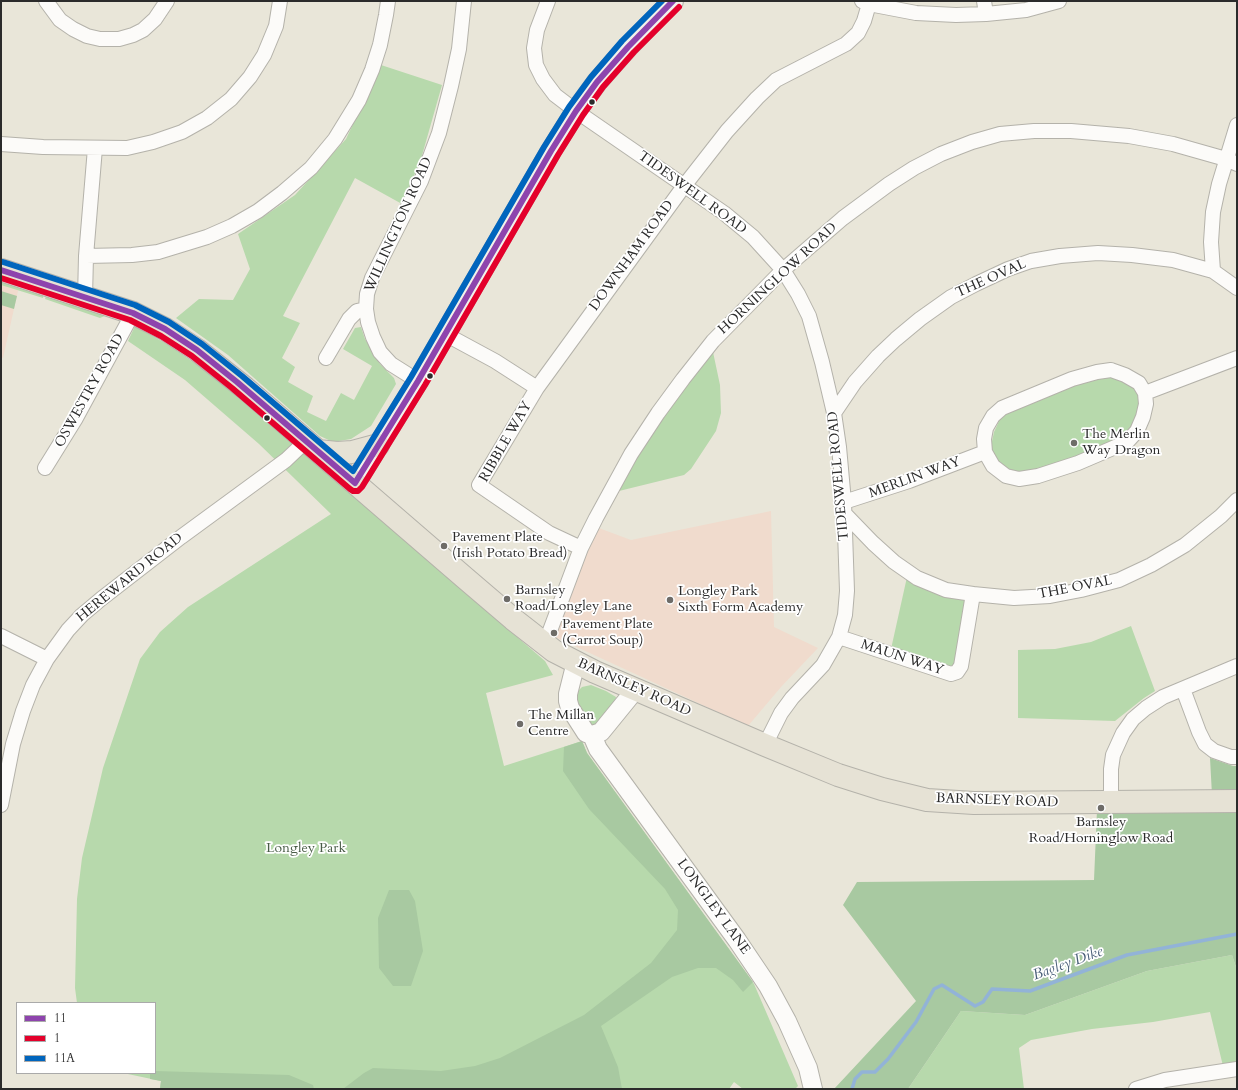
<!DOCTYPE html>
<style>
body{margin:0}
#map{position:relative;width:1238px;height:1090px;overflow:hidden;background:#e9e6d9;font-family:Cardo,serif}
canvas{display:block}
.frame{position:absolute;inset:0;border:2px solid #2b2b2b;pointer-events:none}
.legend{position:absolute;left:16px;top:1002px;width:140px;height:72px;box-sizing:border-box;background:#fff;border:1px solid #aaa;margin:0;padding:5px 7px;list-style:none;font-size:12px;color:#2b2b2b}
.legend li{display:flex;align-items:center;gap:8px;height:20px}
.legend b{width:20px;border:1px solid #aaa}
</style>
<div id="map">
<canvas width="1238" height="1090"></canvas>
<div class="frame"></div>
<ul class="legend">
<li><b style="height:5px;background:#8e44ad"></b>11</li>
<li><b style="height:5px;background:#e4002b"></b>1</li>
<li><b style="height:5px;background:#0065bd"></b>11A</li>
</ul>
</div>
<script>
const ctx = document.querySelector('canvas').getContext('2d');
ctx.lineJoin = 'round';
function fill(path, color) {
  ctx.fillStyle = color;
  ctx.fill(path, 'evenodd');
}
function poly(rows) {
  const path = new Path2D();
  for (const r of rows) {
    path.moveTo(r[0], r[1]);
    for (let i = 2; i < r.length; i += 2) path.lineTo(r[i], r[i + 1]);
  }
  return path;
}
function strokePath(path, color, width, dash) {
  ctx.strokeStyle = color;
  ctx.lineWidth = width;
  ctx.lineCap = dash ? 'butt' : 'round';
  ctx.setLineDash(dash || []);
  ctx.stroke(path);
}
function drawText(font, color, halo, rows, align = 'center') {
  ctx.font = font + ' Cardo,serif';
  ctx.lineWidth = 3.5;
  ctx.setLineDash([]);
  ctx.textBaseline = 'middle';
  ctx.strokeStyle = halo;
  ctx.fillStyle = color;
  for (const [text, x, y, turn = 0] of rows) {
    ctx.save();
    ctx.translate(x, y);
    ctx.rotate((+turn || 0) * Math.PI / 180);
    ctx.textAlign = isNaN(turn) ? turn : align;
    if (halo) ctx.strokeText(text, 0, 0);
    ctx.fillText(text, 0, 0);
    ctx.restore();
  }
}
fill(poly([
 [1,276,20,282,3,358,1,357],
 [771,511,774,627,818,648,781,687,748,726,555,637,596,527,631,540]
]), '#f0dbcd');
fill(poly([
 [381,65,442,85,421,159,402,204,355,178,283,316,300,323,282,358,295,367,288,382,313,396,307,412,326,421,341,393,354,400,372,366,343,349,355,328,361,327,365,339,380,364,394,378,396,384,371,426,351,439,333,442,320,436,228,355,176,318,199,299,233,300,250,269,238,234,295,195,346,139],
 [1,278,44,292,43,298,1,285],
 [47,293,109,314,100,318,45,299],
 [135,326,170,346,217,379,545,661,553,675,486,693,504,766,582,741,587,753,754,984,798,1086,795,1089,743,1089,734,1082,729,1089,160,1089,161,1081,123,1073,155,1073,155,1003,77,1003,75,988,77,899,82,858,103,768,140,659,160,632,188,607,331,514,259,444,185,380,128,341],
 [713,352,720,385,721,413,716,431,691,469,684,475,619,491,648,438,685,388],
 [1111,376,1136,387,1141,398,1136,423,1127,434,1090,451,1036,471,1015,471,998,465,992,455,991,446,994,432,1000,419,1010,411,1074,386],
 [907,577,933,590,967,601,958,661,952,666,941,667,891,649],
 [1131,626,1155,691,1144,698,1115,721,1018,718,1018,650,1055,649,1091,642],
 [591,685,606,691,616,697,615,704,595,728,591,726,576,702,578,691,582,687],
 [1232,955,1237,970,1237,1064,1223,1066,1210,1012,1153,1022,1092,1029,1031,1040,1019,1048,1024,1089,908,1089,961,1011,1025,1015,1147,971]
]), '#b7d9ac');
fill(poly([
 [1,291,17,296,14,309,1,305],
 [582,741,587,753,753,982,743,992,733,980,716,968,698,968,672,977,601,1026,618,1067,622,1089,343,1089,364,1073,373,1068,441,1071,475,1066,500,1058,584,1015,651,963,677,930,678,910,665,889,589,809,563,771,564,747],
 [1210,758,1233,766,1237,766,1237,794,1212,795],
 [1097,810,1237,810,1237,970,1232,955,1147,971,1025,1015,961,1011,908,1089,834,1089,916,1001,843,905,857,882,1094,880],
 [389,890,409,890,415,901,423,951,411,986,393,986,379,968,378,918],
 [155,1071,289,1075,313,1085,314,1089,160,1089,161,1081,150,1079,150,1073,155,1073]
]), '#a8c9a1');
strokePath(poly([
 [852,1089,855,1079,862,1072,875,1072,888,1059,916,1022,934,989,942,985,975,1006,983,1002,992,989,1030,991,1127,955,1237,934]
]), '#92b3d7', 3.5);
const minor = poly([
 [46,1,60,20,73,29,87,36,100,39,119,39,133,35,143,30,155,19,167,1],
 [548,1,537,30,534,48,536,65,543,79,555,95,576,111,724,213,753,237,783,270,798,294,809,316,822,362,834,413,839,447,844,502,847,591,845,615,839,637,823,665,792,698,781,713,765,745],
 [862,1,869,4,916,13,956,15,986,14,1026,10,1059,1],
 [984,1,986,14],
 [1,144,43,147,127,148,153,142,182,132,207,118,231,99,250,77,264,55,276,26,280,1],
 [86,256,132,255,158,252,207,237,232,226,258,211,282,193,311,168,335,139,359,100,372,70,380,45,386,15,388,1],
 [1213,271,1211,242,1213,212,1219,184,1237,125],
 [85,298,86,256,95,148],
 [445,334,495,361,537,388,479,485,549,533,581,548],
 [326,358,349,319,357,311,366,309],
 [1111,370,1125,375,1139,383,1145,393,1146,404,1143,417,1137,431,1127,442,1078,463,1038,476,1019,479,1006,476,993,466,985,452,984,439,986,428,993,416,1002,408,1072,379,1097,372,1111,370],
 [418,381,391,364,380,352,373,337,368,322,366,309,367,294,372,278,421,181,439,133,451,86,459,49,464,1],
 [537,388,684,186,727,131,757,98,776,80,846,44,858,33,864,21,869,4],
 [1145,393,1237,358],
 [834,413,855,382,878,356,896,339,920,319,951,297,976,284,1008,269,1031,261,1060,256,1098,253,1132,255,1173,260,1213,271,1237,288],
 [45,468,76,418,133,313],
 [844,502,909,481,985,452],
 [844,513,873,543,894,562,917,578,946,590,973,594,1014,598,1050,596,1081,590,1119,580,1151,565,1185,545,1221,516,1237,500],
 [1,636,47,659],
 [839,637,951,674,957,672,961,666,973,594],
 [545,644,581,548,596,518,631,454,658,413,683,379,713,341,783,270,843,218,889,184,914,168,941,154,972,142,1000,134,1034,131,1071,131,1129,136,1173,144,1226,159,1237,164],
 [1183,689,1199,732,1205,744,1214,751,1231,757,1237,757],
 [1111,803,1111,769,1113,755,1123,733,1133,719,1146,708,1163,697,1237,666],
 [1,805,13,744,23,711,33,685,47,659,68,630,82,615,101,599,181,537,286,460,306,441],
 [1136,1089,1165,1080,1237,1069]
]);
const tertiary = poly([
 [576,662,568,694,568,701,570,708,586,733,592,735,598,749,737,940,768,986,787,1021,808,1068,813,1089],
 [592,735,601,732,636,689]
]);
const secondary = poly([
 [355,483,418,381,551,151,576,111,597,82,628,47,673,1]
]);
const primary = poly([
 [1,270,133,313,165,329,197,350,245,388,465,578,513,619,554,651,595,672,765,745,838,775,882,789,927,800,974,803,1237,801],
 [318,451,337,453,352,452,378,445]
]);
strokePath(minor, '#b4b2aa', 16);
strokePath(tertiary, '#b4b2aa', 20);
strokePath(secondary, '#b4b2aa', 22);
strokePath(primary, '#b4b2aa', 24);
strokePath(minor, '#fcfbf9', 14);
strokePath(tertiary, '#fcfbf9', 18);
strokePath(secondary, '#f3f1eb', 20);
strokePath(primary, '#e6e2d5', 22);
strokePath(poly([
 [1,270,133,313,165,329,197,350,237,382,355,483,418,381,551,151,576,111,597,82,628,47,673,1]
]), '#8e44ad', 6);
strokePath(poly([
 [1,278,130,320,161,336,192,356,232,388,350,489,353,491,358,491,362,487,425,385,558,155,583,115,603,87,634,52,679,7]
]), '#e4002b', 6);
strokePath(poly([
 [3,262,135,305,169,322,202,344,242,376,353,471,411,377,544,147,569,107,591,77,622,41,662,1]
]), '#0065bd', 6);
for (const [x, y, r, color] of [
 [592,102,3.5,"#2b2b2b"],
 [430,376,3.5,"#2b2b2b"],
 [267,418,3.5,"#2b2b2b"],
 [1074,443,4,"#6e6c68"],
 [444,546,4,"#6e6c68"],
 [507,599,4,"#6e6c68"],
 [670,600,4,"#6e6c68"],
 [554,633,4,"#6e6c68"],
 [520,724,4,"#6e6c68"],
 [1101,808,4,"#6e6c68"]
]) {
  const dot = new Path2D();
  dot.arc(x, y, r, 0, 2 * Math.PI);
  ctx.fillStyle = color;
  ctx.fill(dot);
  strokePath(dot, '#fff', 1.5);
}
drawText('14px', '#2b2b2b', '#fff', [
 ["TIDESWELL ROAD",692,193,36],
 ["WILLINGTON ROAD",399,225,-66],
 ["DOWNHAM ROAD",632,256,-54],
 ["HORNINGLOW ROAD",778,279,-43],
 ["THE OVAL",991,279,-24],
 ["OSWESTRY ROAD",90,391,-61],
 ["RIBBLE WAY",506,442,-60],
 ["TIDESWELL ROAD",839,476,-95],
 ["MERLIN WAY",915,478,-20],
 ["HEREWARD ROAD",130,578,-39],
 ["THE OVAL",1075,588,-11],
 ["MAUN WAY",902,658,18],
 ["BARNSLEY ROAD",634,688,24],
 ["BARNSLEY ROAD",997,801,2],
 ["LONGLEY LANE",713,907,54]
]);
drawText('14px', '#2b2b2b', '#fff', [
 ["The Merlin",1082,435],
 ["Way Dragon",1082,451],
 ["Pavement Plate",452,538],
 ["(Irish Potato Bread)",452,554],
 ["Barnsley",515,591],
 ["Road/Longley Lane",515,607],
 ["Longley Park",678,592],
 ["Sixth Form Academy",678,608],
 ["Pavement Plate",562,625],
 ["(Carrot Soup)",562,641],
 ["The Millan",528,716],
 ["Centre",528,732],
 ["Barnsley",1101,823,"center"],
 ["Road/Horninglow Road",1101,839,"center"]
], 'left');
drawText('14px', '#495c47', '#fff', [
 ["Longley Park",306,849]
]);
drawText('italic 15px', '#495e78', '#fff', [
 ["Bagley Dike",1068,964,-20]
]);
</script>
